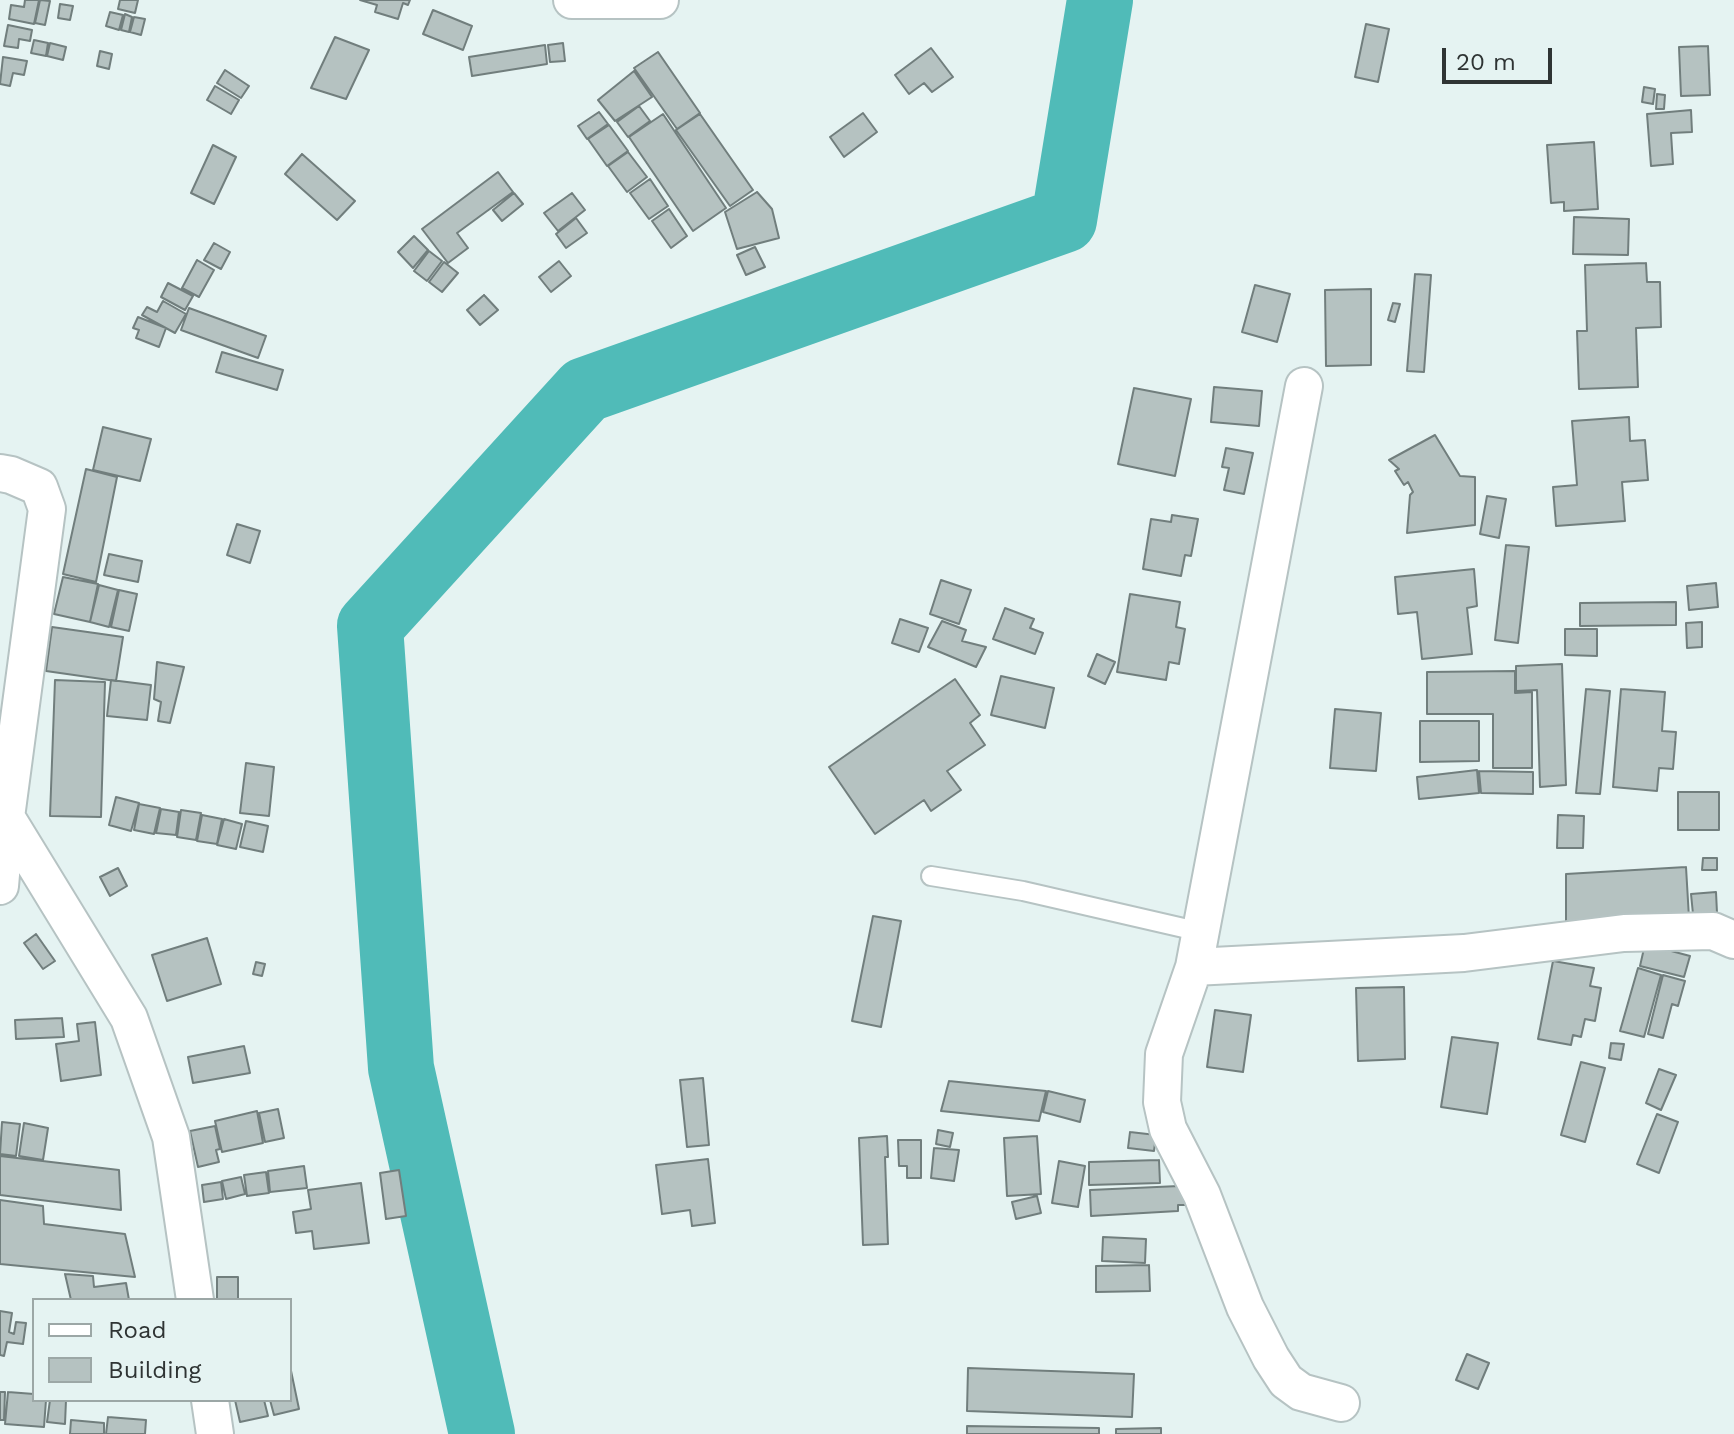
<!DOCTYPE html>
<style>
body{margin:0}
#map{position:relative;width:1734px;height:1434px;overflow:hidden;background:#e5f3f2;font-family:"Work Sans",sans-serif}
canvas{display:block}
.legend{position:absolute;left:32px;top:1298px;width:260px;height:104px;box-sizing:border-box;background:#e5f3f2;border:2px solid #9ca7a6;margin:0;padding:10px 14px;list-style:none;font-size:24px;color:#2f3434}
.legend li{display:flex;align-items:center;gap:16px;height:40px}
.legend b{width:40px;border:2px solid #9ca7a6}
.scale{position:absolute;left:1442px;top:48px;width:110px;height:36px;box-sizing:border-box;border:4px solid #2f3434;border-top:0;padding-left:10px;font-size:24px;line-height:28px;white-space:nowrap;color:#2f3434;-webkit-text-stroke:6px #e5f3f2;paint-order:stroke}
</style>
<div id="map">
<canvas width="1734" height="1434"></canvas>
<ul class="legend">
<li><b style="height:10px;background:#fff"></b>Road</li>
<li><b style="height:22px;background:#b5c2c1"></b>Building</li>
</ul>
<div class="scale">20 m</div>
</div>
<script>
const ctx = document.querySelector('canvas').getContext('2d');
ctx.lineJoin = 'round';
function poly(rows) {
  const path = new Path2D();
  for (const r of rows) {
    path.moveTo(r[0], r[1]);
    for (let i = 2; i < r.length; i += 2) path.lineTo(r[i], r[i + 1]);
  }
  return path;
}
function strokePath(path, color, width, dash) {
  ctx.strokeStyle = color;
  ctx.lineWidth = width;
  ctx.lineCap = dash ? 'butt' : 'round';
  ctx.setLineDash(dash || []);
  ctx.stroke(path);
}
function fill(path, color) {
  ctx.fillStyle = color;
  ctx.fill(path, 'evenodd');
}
strokePath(poly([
 [482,1434,401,1068,370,626,585,390,1064,220,1100,0]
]), '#50bbb8', 66);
const building = poly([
 [25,0,39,0,34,24,9,19,11,5,24,7,25,0],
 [40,0,50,1,45,25,35,23,40,0],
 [120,0,138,0,135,13,118,9,120,0],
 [360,0,410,0,408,5,403,3,398,19,375,12,377,5,360,0],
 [60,4,73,6,70,20,58,18,60,4],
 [433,10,472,26,463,50,423,34,433,10],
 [110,12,123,15,119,30,106,26,110,12],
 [125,14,132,17,129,32,121,30,125,14],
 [134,17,145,19,141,35,130,32,134,17],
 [1366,24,1389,29,1378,82,1355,77,1366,24],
 [8,25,32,30,30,41,19,39,18,48,4,46,8,25],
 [335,37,369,50,346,99,311,88,335,37],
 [34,40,48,43,46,56,31,53,34,40],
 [50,43,66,47,63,60,47,56,50,43],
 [563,43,565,61,550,62,548,45,563,43],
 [545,45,547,64,472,76,469,57,545,45],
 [1708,46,1710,95,1681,96,1679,47,1708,46],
 [931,48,953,77,932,92,924,83,909,94,895,75,931,48],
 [100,51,112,54,109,69,97,66,100,51],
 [658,52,700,113,677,129,634,68,658,52],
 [3,57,27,61,24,75,13,73,10,86,0,84,3,57],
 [225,70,249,86,241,98,217,83,225,70],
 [634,71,652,97,615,121,598,100,634,71],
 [215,86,239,100,231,114,207,100,215,86],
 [1644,87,1655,89,1653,104,1642,102,1644,87],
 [1657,94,1665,95,1664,109,1656,109,1657,94],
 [639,106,650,121,628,137,617,122,639,106],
 [1691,110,1692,132,1671,133,1673,164,1651,166,1647,114,1691,110],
 [599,112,608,124,587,139,578,126,599,112],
 [863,113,877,132,844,157,830,137,863,113],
 [663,114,726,208,693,231,629,137,663,114],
 [700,114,753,190,730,206,676,130,700,114],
 [609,125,628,151,607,166,588,139,609,125],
 [1594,142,1598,209,1564,211,1564,202,1551,203,1547,145,1594,142],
 [213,145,236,157,214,204,191,193,213,145],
 [628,152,647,177,627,192,608,166,628,152],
 [302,154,355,201,337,220,285,174,302,154],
 [498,172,513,192,457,233,468,248,448,263,422,229,498,172],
 [650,179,668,206,649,219,630,193,650,179],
 [757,192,772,209,779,238,737,249,725,212,757,192],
 [514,193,523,204,502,221,493,210,514,193],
 [572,193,585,210,558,231,544,213,572,193],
 [669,209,687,236,671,248,652,221,669,209],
 [1574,217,1629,219,1628,255,1573,254,1574,217],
 [576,218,587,233,566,248,556,234,576,218],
 [414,236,428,250,413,268,398,252,414,236],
 [214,243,230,252,221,269,204,260,214,243],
 [755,247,765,267,746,275,737,255,755,247],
 [429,251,442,261,427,281,414,271,429,251],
 [197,260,214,270,199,297,182,288,197,260],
 [559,261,571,276,551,292,539,277,559,261],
 [444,262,458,273,442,292,429,282,444,262],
 [1646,263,1647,282,1660,282,1661,327,1636,328,1638,387,1579,389,1577,331,1587,331,1585,265,1646,263],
 [1415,274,1431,275,1424,372,1407,371,1415,274],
 [168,283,193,296,185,310,161,297,168,283],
 [1255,285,1290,294,1277,342,1242,332,1255,285],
 [1371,289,1371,365,1326,366,1325,290,1371,289],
 [484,295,498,310,480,325,467,310,484,295],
 [163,301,186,314,175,333,142,315,147,307,157,312,163,301],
 [1393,303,1400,304,1395,322,1388,320,1393,303],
 [189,308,266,336,258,358,181,330,189,308],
 [138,317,166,328,159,347,136,338,139,330,133,328,138,317],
 [222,352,283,370,277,390,216,372,222,352],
 [1214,387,1262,391,1259,426,1211,422,1214,387],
 [1134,388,1191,399,1175,476,1118,464,1134,388],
 [1629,417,1630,441,1645,440,1648,480,1622,482,1625,521,1556,526,1553,487,1577,485,1572,421,1629,417],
 [103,427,151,439,140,481,93,470,103,427],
 [1435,435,1460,476,1475,477,1475,525,1407,533,1410,495,1413,492,1408,482,1404,485,1395,471,1399,469,1389,460,1435,435],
 [1226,448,1253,453,1244,494,1224,490,1229,468,1222,467,1226,448],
 [86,469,117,477,96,582,63,574,86,469],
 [1487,496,1506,499,1499,538,1480,534,1487,496],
 [1172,515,1198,519,1191,556,1185,555,1181,576,1143,569,1151,519,1171,522,1172,515],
 [237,524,260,531,250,563,227,555,237,524],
 [1506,545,1529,547,1518,643,1495,640,1506,545],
 [109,554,142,561,138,582,104,575,109,554],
 [1474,569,1477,606,1467,608,1472,654,1422,659,1417,612,1398,614,1395,577,1474,569],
 [63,577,98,584,90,622,54,614,63,577],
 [941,580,971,590,959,624,930,614,941,580],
 [1716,583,1718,607,1689,610,1687,586,1716,583],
 [99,585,118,590,109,627,90,622,99,585],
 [119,590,137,594,129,631,111,627,119,590],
 [1130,594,1180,602,1176,627,1185,629,1179,664,1169,662,1166,680,1117,672,1130,594],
 [1676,602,1676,625,1580,626,1580,603,1676,602],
 [1005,608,1034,619,1030,628,1043,633,1035,654,993,639,1005,608],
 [900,619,928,628,919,652,892,643,900,619],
 [942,621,966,630,962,641,986,647,976,667,928,647,942,621],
 [1702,622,1702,647,1687,648,1686,623,1702,622],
 [52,627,123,637,116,681,46,671,52,627],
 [1565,629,1597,629,1597,656,1565,655,1565,629],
 [1097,654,1115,662,1105,684,1088,676,1097,654],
 [157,662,184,667,170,723,158,721,161,702,154,699,157,662],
 [1562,664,1566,785,1540,787,1537,690,1516,691,1516,666,1562,664],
 [1515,671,1515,693,1532,692,1532,768,1493,768,1493,714,1427,714,1427,672,1515,671],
 [1001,676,1054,688,1045,728,991,715,1001,676],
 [955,679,980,715,970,723,985,745,947,771,961,790,931,811,924,800,875,834,829,767,955,679],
 [55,680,105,682,101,817,50,816,55,680],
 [111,680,151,685,147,720,107,716,111,680],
 [1586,689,1610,691,1600,794,1576,793,1586,689],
 [1621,689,1665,692,1662,731,1676,732,1673,769,1659,768,1657,791,1613,787,1621,689],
 [1335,709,1381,713,1376,771,1330,768,1335,709],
 [1420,721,1479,721,1479,761,1420,762,1420,721],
 [246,763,274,767,269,816,240,813,246,763],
 [1477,770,1479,793,1419,799,1417,777,1477,770],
 [1479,771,1533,772,1533,794,1481,793,1479,771],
 [1678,792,1719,792,1719,830,1678,830,1678,792],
 [116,797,139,803,131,831,109,825,116,797],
 [139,804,160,808,154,834,134,830,139,804],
 [161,809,179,812,176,835,156,833,161,809],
 [181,810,201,813,196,840,177,837,181,810],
 [202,815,222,819,217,844,197,841,202,815],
 [1558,815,1584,816,1583,848,1557,848,1558,815],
 [224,819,242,824,236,849,217,845,224,819],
 [246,821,268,826,263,852,240,847,246,821],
 [1703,858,1717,858,1717,870,1702,870,1703,858],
 [1686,867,1689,918,1566,925,1566,874,1686,867],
 [118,868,127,886,110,896,100,877,118,868],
 [1716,892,1717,913,1693,914,1691,894,1716,892],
 [873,916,901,921,881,1027,852,1021,873,916],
 [36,934,55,961,43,969,24,943,36,934],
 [207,938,221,984,167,1001,152,955,207,938],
 [1645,944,1690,956,1684,977,1640,966,1645,944],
 [1553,961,1594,968,1590,986,1601,988,1595,1021,1585,1019,1581,1037,1573,1035,1571,1045,1538,1039,1553,961],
 [256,962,265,964,262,976,253,974,256,962],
 [1638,968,1661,975,1644,1037,1620,1031,1638,968],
 [1663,975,1685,981,1678,1006,1672,1004,1663,1038,1648,1034,1663,975],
 [1404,987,1405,1059,1358,1061,1356,988,1404,987],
 [1215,1010,1251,1015,1243,1072,1207,1067,1215,1010],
 [62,1018,64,1037,16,1039,15,1020,62,1018],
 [95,1022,101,1075,61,1081,56,1044,79,1041,77,1024,95,1022],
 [1452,1037,1498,1043,1487,1114,1441,1107,1452,1037],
 [1611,1043,1624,1044,1621,1060,1609,1058,1611,1043],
 [244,1046,250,1073,193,1083,188,1057,244,1046],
 [1581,1062,1605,1068,1585,1142,1561,1135,1581,1062],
 [1659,1069,1676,1075,1661,1110,1646,1103,1659,1069],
 [703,1078,709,1145,687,1147,680,1080,703,1078],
 [949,1081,1046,1091,1039,1121,941,1111,949,1081],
 [1048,1091,1085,1100,1080,1122,1043,1112,1048,1091],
 [278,1109,284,1138,265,1142,259,1113,278,1109],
 [257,1111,263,1143,222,1152,215,1121,257,1111],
 [1657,1114,1678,1122,1659,1173,1637,1164,1657,1114],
 [2,1122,20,1124,16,1156,0,1154,2,1122],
 [24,1123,48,1128,43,1160,19,1156,24,1123],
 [215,1126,220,1149,216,1150,219,1162,198,1167,190,1131,215,1126],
 [938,1130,953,1133,950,1147,936,1144,938,1130],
 [1130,1132,1156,1135,1154,1151,1128,1148,1130,1132],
 [887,1136,888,1157,885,1157,888,1244,863,1245,859,1138,887,1136],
 [1037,1136,1041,1194,1007,1196,1004,1138,1037,1136],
 [898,1140,921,1140,921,1178,907,1178,907,1166,899,1166,898,1140],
 [934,1148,959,1150,954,1181,931,1178,934,1148],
 [0,1156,119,1170,121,1210,0,1195,0,1156],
 [708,1159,715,1223,692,1226,690,1210,662,1214,656,1165,708,1159],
 [1159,1160,1160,1183,1089,1185,1089,1162,1159,1160],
 [1059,1161,1085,1166,1078,1207,1052,1203,1059,1161],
 [304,1166,307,1188,270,1192,268,1171,304,1166],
 [399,1170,406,1216,386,1219,380,1173,399,1170],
 [266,1172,269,1193,247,1196,244,1175,266,1172],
 [241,1177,245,1194,226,1199,222,1181,241,1177],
 [221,1182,223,1199,204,1202,202,1185,221,1182],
 [361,1183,369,1243,314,1249,312,1231,296,1233,293,1212,311,1209,308,1190,361,1183],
 [1179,1186,1179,1190,1185,1190,1185,1205,1178,1205,1178,1211,1091,1216,1090,1190,1179,1186],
 [1037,1196,1041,1213,1016,1219,1012,1202,1037,1196],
 [0,1200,43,1206,44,1224,125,1234,135,1277,0,1264,0,1200],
 [1103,1237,1146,1239,1145,1263,1102,1261,1103,1237],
 [1149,1265,1150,1291,1096,1292,1096,1266,1149,1265],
 [65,1274,93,1276,94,1287,126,1283,129,1300,71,1300,65,1274],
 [217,1277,238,1277,238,1300,217,1300,217,1277],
 [0,1311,12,1313,9,1332,14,1334,16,1322,26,1323,23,1344,7,1342,4,1356,0,1355,0,1311],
 [1467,1354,1489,1363,1478,1389,1456,1380,1467,1354],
 [290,1366,299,1409,274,1415,270,1400,290,1400,290,1366],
 [968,1368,1134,1374,1132,1417,967,1411,968,1368],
 [0,1392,5,1392,4,1420,0,1420,0,1392],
 [8,1392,34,1394,34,1400,46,1400,44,1427,5,1424,8,1392],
 [50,1400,66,1400,65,1424,47,1422,50,1400],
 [235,1400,264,1400,268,1416,240,1422,235,1400],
 [108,1417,146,1420,145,1434,106,1434,108,1417],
 [71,1420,104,1423,104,1434,70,1434,71,1420],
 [967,1426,1099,1428,1099,1434,967,1434,967,1426],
 [1161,1428,1161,1434,1116,1434,1116,1429,1161,1428]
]);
fill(building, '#b5c2c1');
strokePath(building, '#717e7d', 2);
const service = poly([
 [931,876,1023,891,1201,932]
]);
const minor = poly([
 [572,0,660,0],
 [1304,386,1194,967,1164,1054,1162,1102,1168,1129,1202,1195,1245,1307,1271,1358,1286,1381,1301,1392,1341,1403],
 [0,473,11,475,39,487,47,509,6,817,0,886],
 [6,817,129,1018,171,1137,195,1300],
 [1194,967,1464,953,1624,933,1713,931,1734,940],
 [210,1400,215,1434]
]);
strokePath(service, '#b6c3c3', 22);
strokePath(minor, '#b6c3c3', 40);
strokePath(service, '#fff', 18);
strokePath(minor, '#fff', 36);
</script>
